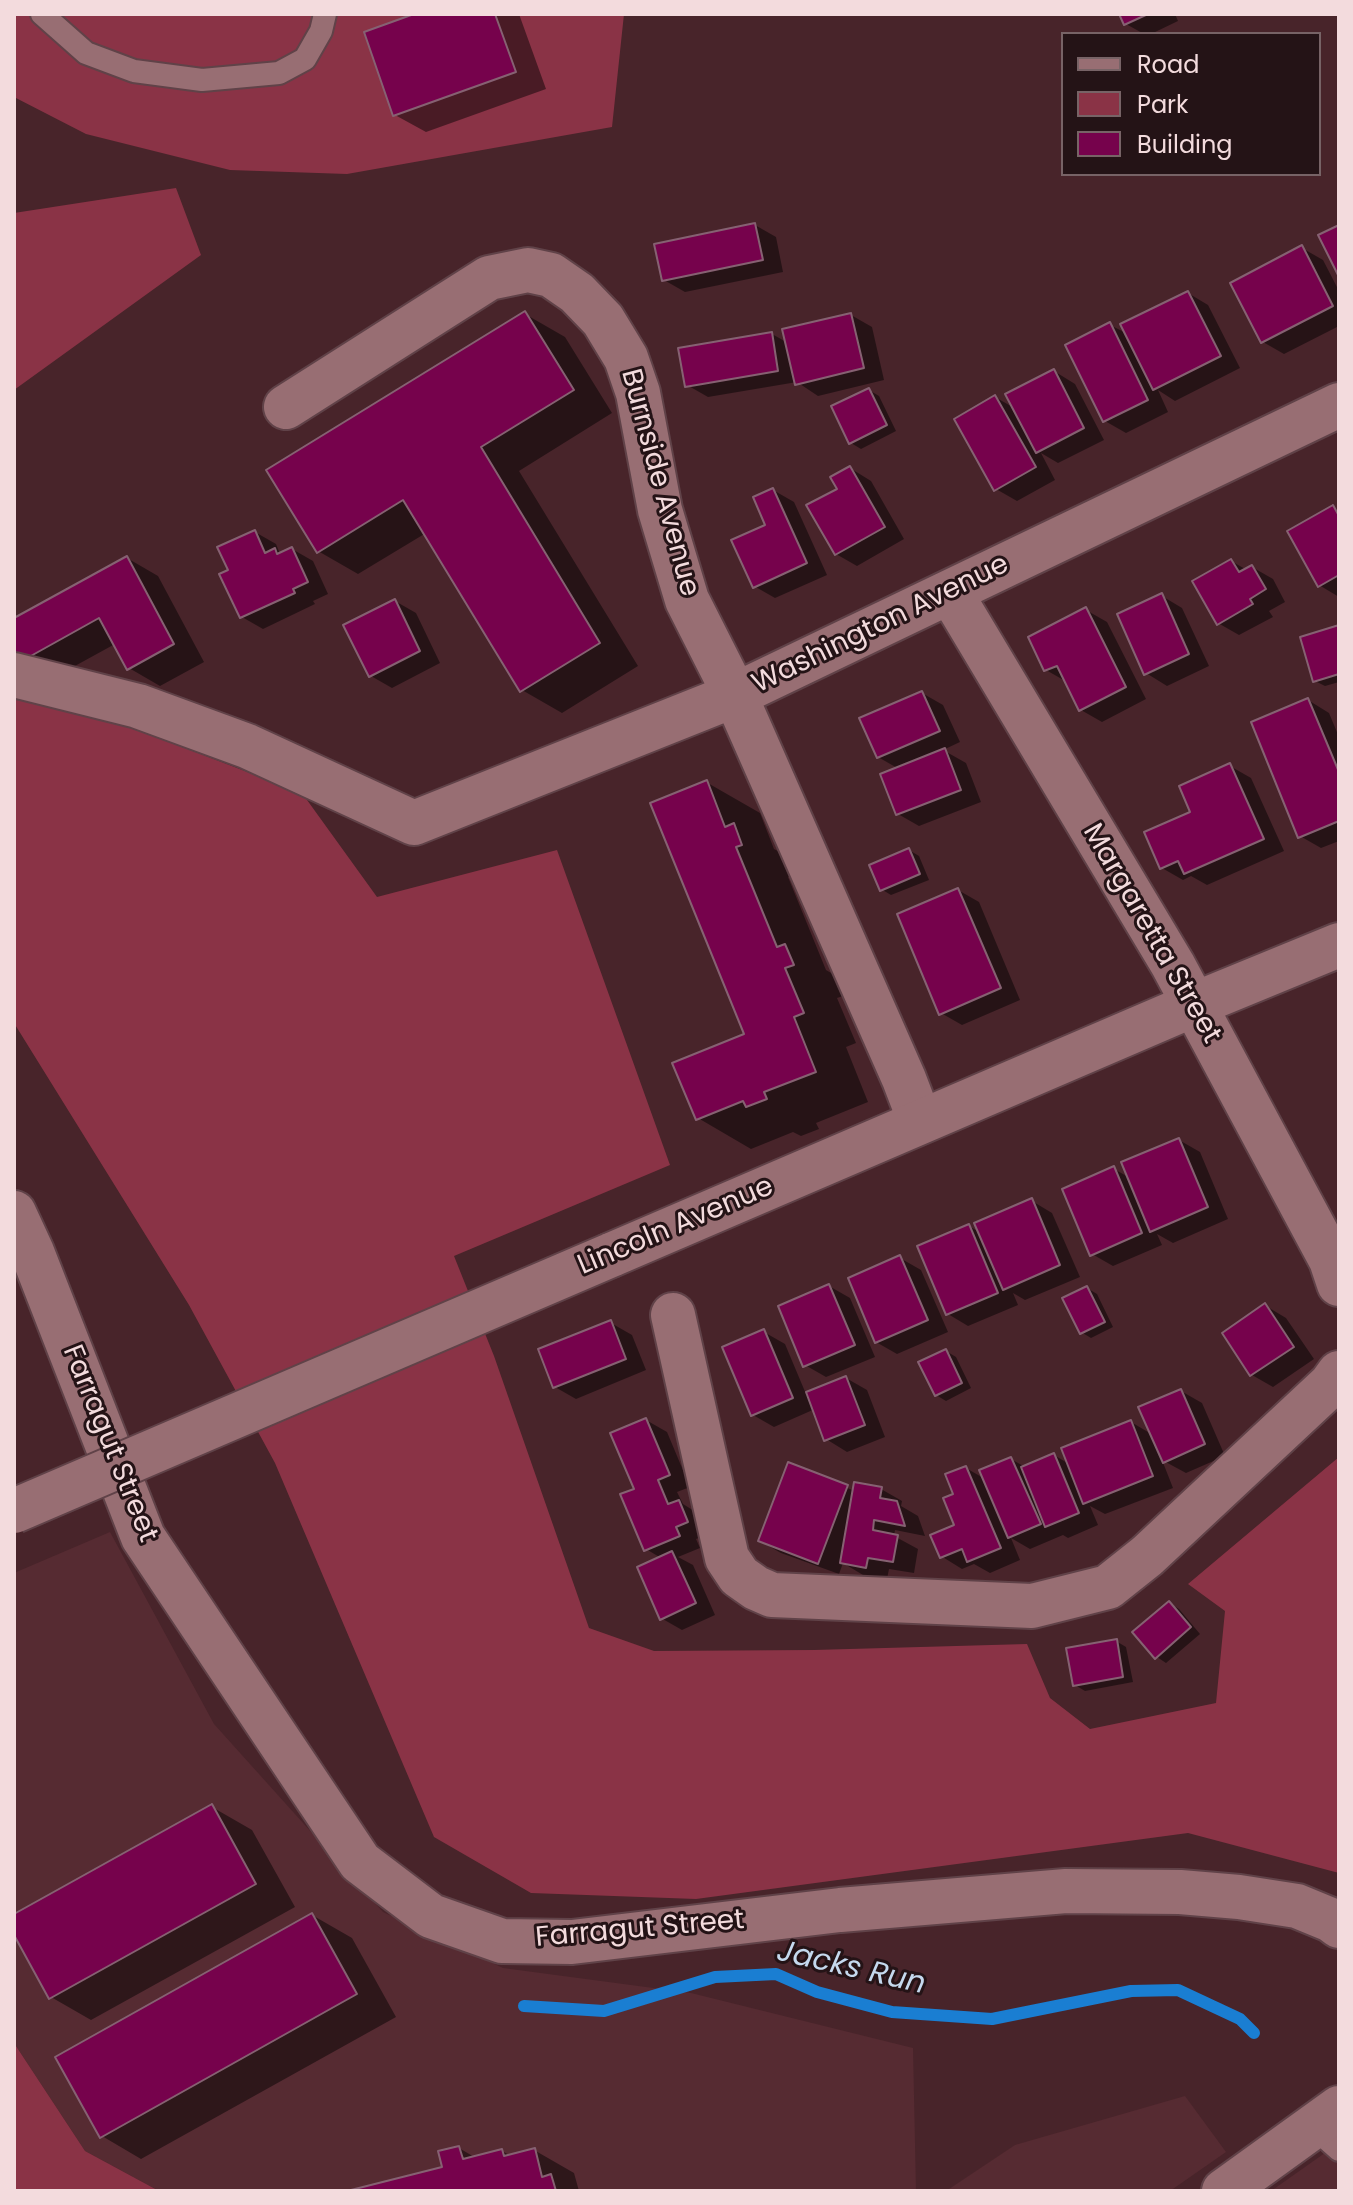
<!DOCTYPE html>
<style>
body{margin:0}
#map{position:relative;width:1353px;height:2205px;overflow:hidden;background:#48242a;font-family:Poppins,sans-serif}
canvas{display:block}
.frame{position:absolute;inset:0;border:16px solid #f3dbdd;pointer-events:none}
.legend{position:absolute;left:1061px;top:32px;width:260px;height:144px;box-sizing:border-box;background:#241316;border:2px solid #776366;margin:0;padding:10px 14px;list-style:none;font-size:24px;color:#f3dbdd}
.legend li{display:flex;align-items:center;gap:16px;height:40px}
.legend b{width:40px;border:2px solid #776366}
</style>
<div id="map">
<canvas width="1353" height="2205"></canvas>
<div class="frame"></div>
<ul class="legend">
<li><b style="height:10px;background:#986e73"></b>Road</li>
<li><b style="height:22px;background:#8a3346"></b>Park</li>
<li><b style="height:22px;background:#76024c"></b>Building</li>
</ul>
</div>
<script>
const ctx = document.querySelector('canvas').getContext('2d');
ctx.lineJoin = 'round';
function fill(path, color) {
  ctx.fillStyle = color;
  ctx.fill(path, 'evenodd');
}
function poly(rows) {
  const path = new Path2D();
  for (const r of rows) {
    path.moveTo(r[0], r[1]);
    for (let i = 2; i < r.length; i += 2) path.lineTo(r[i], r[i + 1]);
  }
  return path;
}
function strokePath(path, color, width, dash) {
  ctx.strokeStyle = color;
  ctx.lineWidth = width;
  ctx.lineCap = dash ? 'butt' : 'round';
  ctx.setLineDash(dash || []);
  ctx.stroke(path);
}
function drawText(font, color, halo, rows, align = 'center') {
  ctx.font = font + ' Poppins,sans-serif';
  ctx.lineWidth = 6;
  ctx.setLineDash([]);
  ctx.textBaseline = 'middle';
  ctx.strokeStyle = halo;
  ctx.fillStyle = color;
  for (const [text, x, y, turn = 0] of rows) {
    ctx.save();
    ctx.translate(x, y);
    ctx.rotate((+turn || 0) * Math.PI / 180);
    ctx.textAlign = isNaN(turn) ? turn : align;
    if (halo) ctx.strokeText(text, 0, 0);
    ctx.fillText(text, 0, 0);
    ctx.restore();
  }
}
fill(poly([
 [110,1532,214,1724,383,1912,503,1968,691,1993,913,2048,916,2191,159,2191,85,2151,14,2043,14,1573],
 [1185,2096,1226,2152,1170,2191,946,2191,1015,2145],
 [1339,2143,1339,2191,1271,2191]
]), '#562b32');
fill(poly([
 [14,14,624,14,612,127,347,174,230,170,86,134,14,97],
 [176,188,201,255,14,390,14,213],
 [14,682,302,793,377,897,557,850,670,1165,454,1256,494,1356,589,1628,654,1651,814,1650,1027,1644,1050,1698,1090,1729,1216,1703,1225,1611,1188,1584,1339,1457,1339,1873,1188,1833,696,1899,531,1893,434,1837,275,1463,189,1305,14,1023],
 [14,2043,85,2151,159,2191,14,2191]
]), '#8a3346');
fill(poly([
 [420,14,519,14,546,89,426,132,395,115],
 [1121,14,1175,14,1178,21,1151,34,1144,34,1126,24],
 [755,225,776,237,783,272,685,292,664,280],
 [1302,248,1323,260,1339,291,1339,326,1284,354,1263,342],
 [1188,293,1208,305,1240,368,1175,401,1158,390,1168,412,1126,433,1105,421,1110,325,1128,334],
 [525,314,565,337,612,413,519,471,638,666,562,713,522,690,426,533,358,574,318,551],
 [851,315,872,327,884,380,818,396,797,382,708,397,687,385,772,334,788,343],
 [1054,371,1075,384,1104,440,1058,463,1041,453,1055,480,1017,501,996,489,995,397,1016,409],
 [869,390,879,396,896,431,861,449,851,443],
 [850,468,871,481,904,539,857,566,836,554],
 [773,490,794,502,827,575,775,598,754,586,768,526],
 [1333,508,1339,511,1339,597,1319,585],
 [255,532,276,544,280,554,292,549,313,561,328,594,313,601,315,604,263,629,242,617,231,571],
 [127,558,158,576,204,662,160,686,129,668,115,644,53,678,14,646,14,621],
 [1231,561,1247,570,1252,567,1273,579,1285,602,1269,611,1273,617,1239,635,1218,623],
 [1162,596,1182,608,1209,666,1167,686,1146,673],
 [395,601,416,613,440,663,392,688,371,676],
 [1086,610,1107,622,1146,699,1102,722,1081,710,1067,682,1046,670],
 [1339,627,1339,682,1325,686,1315,681],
 [922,693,943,705,960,742,943,750,966,763,981,802,919,826,898,814,899,769,878,757],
 [1308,700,1329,713,1339,737,1339,841,1321,848,1300,836],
 [1230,766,1251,778,1284,851,1207,885,1191,876,1183,880,1162,868,1192,813],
 [706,782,760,813,774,849,787,856,794,875,788,877,826,970,838,977,846,995,837,998,856,1043,846,1047,868,1102,816,1123,819,1129,801,1136,793,1132,751,1149,698,1118,746,1035],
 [909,850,919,856,929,880,891,895,881,889],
 [958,890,979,902,1020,1000,962,1025,941,1013],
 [1179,1140,1200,1152,1228,1219,1173,1243,1157,1234,1162,1245,1113,1266,1092,1254,1114,1169,1130,1178],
 [1032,1201,1052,1213,1080,1277,1025,1300,1013,1293,1018,1305,968,1326,948,1314,969,1226,981,1233],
 [900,1258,921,1270,948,1332,897,1354,876,1342],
 [829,1286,850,1298,875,1357,826,1377,805,1365],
 [1087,1288,1097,1294,1113,1327,1091,1338,1081,1332],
 [1266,1306,1286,1318,1314,1359,1273,1387,1252,1375],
 [611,1323,632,1335,646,1370,576,1399,555,1387],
 [764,1332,785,1344,806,1394,846,1378,867,1390,885,1437,847,1452,826,1439,815,1409,774,1427,753,1415],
 [946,1351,956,1357,971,1388,946,1401,936,1395],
 [1181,1391,1202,1403,1225,1456,1186,1473,1162,1460,1173,1488,1105,1514,1090,1506,1098,1525,1068,1538,1063,1535,1030,1549,1011,1538,1020,1560,990,1573,974,1564,962,1569,941,1556,957,1526,956,1495,966,1468,985,1479,1011,1459,1025,1467,1054,1455,1069,1464,1131,1422,1153,1435],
 [646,1420,667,1432,690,1487,677,1492,683,1504,699,1514,708,1534,696,1539,700,1548,678,1557,693,1565,715,1615,682,1630,661,1618,661,1558,646,1549,636,1490],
 [789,1465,855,1491,881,1489,902,1501,901,1506,918,1516,925,1536,895,1530,894,1536,918,1549,914,1573,889,1569,887,1579,863,1575,843,1563,839,1574,781,1553,760,1541],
 [1169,1603,1179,1609,1200,1634,1166,1663,1157,1657],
 [1116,1641,1126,1647,1133,1682,1085,1691,1075,1685],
 [212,1807,252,1830,295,1907,91,2020,51,1997,14,1931,14,1916],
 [312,1915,352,1938,396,2017,141,2159,102,2136],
 [459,2148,476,2158,502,2151,511,2156,534,2150,574,2173,579,2191,355,2191,444,2168]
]), '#0007');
strokePath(poly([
 [524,2006,604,2011,715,1977,776,1974,817,1992,892,2012,992,2019,1131,1991,1178,1990,1240,2019,1254,2033]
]), '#1a7ed2', 12);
const building = poly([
 [414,14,495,14,516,72,393,116,364,32,414,14],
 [1119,14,1148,14,1124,25,1119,14],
 [755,223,763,260,662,281,654,244,755,223],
 [1339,225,1339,277,1318,235,1339,225],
 [1302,245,1333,306,1261,343,1230,283,1302,245],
 [1188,291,1221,356,1153,390,1120,324,1188,291],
 [525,311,574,390,481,447,600,643,520,692,403,500,317,553,266,470,525,311],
 [851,313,864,368,795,385,782,329,851,313],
 [1110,322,1148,400,1103,422,1065,345,1110,322],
 [772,332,778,371,685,387,678,348,772,332],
 [1054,369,1084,428,1036,453,1005,394,1054,369],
 [869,388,887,425,849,444,831,406,869,388],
 [995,395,1036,467,994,491,954,419,995,395],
 [850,466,885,527,835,555,806,505,837,489,830,477,850,466],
 [773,488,807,563,753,588,731,540,765,525,753,497,773,488],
 [1333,505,1339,516,1339,575,1318,587,1287,531,1333,505],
 [255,530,265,553,275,548,277,554,292,547,308,582,293,589,295,593,240,618,219,574,228,570,217,547,255,530],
 [127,556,174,644,127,670,99,618,20,662,14,650,14,618,127,556],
 [1231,559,1239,572,1252,565,1266,589,1250,599,1253,604,1217,625,1192,581,1231,559],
 [1162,593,1189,654,1144,675,1117,614,1162,593],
 [395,599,420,651,369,677,343,625,395,599],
 [1086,607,1126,687,1079,711,1057,666,1044,671,1028,637,1086,607],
 [1339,625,1339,674,1313,682,1300,637,1339,625],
 [922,691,940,731,877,758,859,718,922,691],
 [1308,698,1339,772,1339,821,1298,838,1251,722,1308,698],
 [945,748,961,790,896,815,880,774,945,748],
 [1230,763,1264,839,1184,874,1178,861,1160,869,1144,832,1190,812,1179,786,1230,763],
 [707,780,725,827,734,823,742,845,736,847,777,947,785,944,794,965,785,968,804,1013,794,1017,816,1072,764,1092,767,1099,746,1107,743,1101,696,1120,672,1063,744,1034,650,803,707,780],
 [909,848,920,874,880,891,869,865,909,848],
 [958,888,1001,988,939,1015,897,914,958,888],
 [1179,1138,1208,1207,1150,1232,1121,1162,1179,1138],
 [1114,1166,1142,1233,1090,1256,1062,1189,1114,1166],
 [1032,1198,1060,1265,1003,1290,974,1223,1032,1198],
 [969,1224,998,1293,946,1315,917,1246,969,1224],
 [900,1255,928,1320,875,1343,848,1278,900,1255],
 [829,1284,855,1345,803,1367,778,1306,829,1284],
 [1087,1286,1105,1322,1080,1334,1062,1298,1087,1286],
 [1265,1303,1294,1347,1250,1376,1222,1333,1265,1303],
 [611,1320,626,1359,553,1388,538,1349,611,1320],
 [764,1329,793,1398,751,1416,722,1347,764,1329],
 [946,1349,962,1383,935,1396,918,1362,946,1349],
 [846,1376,865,1425,824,1441,806,1392,846,1376],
 [1181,1389,1205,1444,1163,1463,1138,1407,1181,1389],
 [646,1418,670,1475,658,1480,668,1504,679,1500,688,1522,676,1527,680,1536,644,1551,620,1494,634,1489,610,1433,646,1418],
 [1131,1420,1153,1476,1083,1504,1061,1448,1131,1420],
 [1054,1453,1079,1513,1045,1527,1021,1467,1054,1453],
 [1011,1457,1041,1524,1008,1538,979,1470,1011,1457],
 [788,1462,848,1485,818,1564,758,1541,788,1462],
 [966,1466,1001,1548,967,1562,962,1549,940,1558,930,1535,954,1525,943,1498,953,1494,945,1474,966,1466],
 [854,1482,882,1487,880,1498,897,1501,905,1526,874,1520,873,1530,898,1535,893,1562,868,1558,866,1568,840,1563,854,1482],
 [672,1551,696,1603,660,1620,637,1567,672,1551],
 [1169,1601,1191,1627,1155,1659,1132,1632,1169,1601],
 [1117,1639,1123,1677,1073,1686,1066,1648,1117,1639],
 [212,1804,256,1884,49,1999,14,1935,14,1914,212,1804],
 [312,1913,357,1994,100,2138,55,2057,312,1913],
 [459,2146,463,2159,502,2149,504,2156,535,2148,542,2177,551,2174,556,2191,347,2191,442,2167,438,2151,459,2146]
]);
fill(building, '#76024c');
strokePath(building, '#866172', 2);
const lane = poly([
 [42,14,86,53,134,71,202,80,279,73,305,59,321,31,325,14],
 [1312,2126,1339,2150]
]);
const street = poly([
 [286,407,489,278,528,270,551,275,577,293,603,320,626,358,638,393,660,510,687,600,735,695,904,1079,920,1121],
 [950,592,1173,965,1331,1260,1339,1284],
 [14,675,138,706,247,746,414,823,735,695,1339,405],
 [14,1213,32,1252,143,1537,360,1862,431,1916,502,1941,572,1942,840,1910,1066,1891,1180,1892,1239,1897,1297,1906,1331,1920,1339,1926],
 [673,1315,727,1558,739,1576,756,1588,772,1595,1032,1606,1108,1587,1147,1556,1331,1384,1339,1373]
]);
const secondary = poly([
 [611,1255,1193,1005,1339,945],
 [1224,2191,1339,2108]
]);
strokePath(lane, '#604248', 26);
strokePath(street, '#604248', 48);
strokePath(secondary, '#604248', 48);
strokePath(lane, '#986e73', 22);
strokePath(street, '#986e73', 44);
strokePath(secondary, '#986e73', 44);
const secondaryBridge = poly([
 [14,1511,611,1255]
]);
strokePath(secondaryBridge, '#604248', 48, []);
strokePath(secondaryBridge, '#986e73', 44);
drawText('28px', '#f3dbdd', '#241316', [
 ["Burnside Avenue",659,483,75],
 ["Washington Avenue",881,625,-26],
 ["Margaretta Street",1151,934,60],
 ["Lincoln Avenue",676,1227,-23],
 ["Farragut Street",109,1444,68],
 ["Farragut Street",640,1930,-5]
]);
drawText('italic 30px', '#c5d9ee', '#241316', [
 ["Jacks Run",851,1969,13]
]);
</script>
